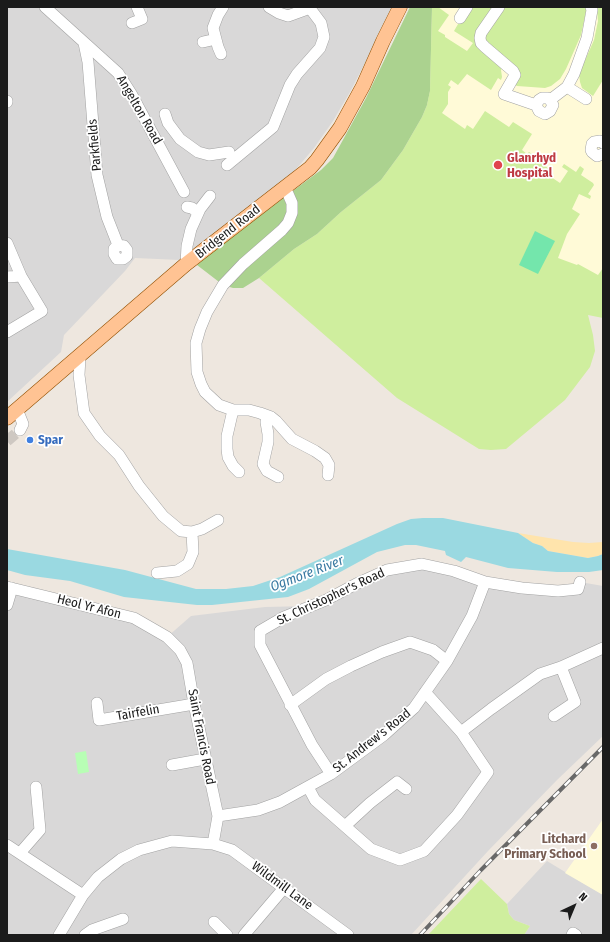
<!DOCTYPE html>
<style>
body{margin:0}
#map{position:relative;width:610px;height:942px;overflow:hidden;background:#eee7df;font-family:"Fira Sans Condensed",sans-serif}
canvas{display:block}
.frame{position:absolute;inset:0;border:8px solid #1b1b1b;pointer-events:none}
.north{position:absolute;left:554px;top:886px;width:40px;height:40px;-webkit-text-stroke:3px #fff;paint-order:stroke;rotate:44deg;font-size:11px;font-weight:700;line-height:16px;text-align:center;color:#1b1b1b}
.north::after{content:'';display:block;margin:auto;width:14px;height:18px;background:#1b1b1b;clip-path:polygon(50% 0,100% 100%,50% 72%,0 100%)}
</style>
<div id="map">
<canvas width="610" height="942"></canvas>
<div class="frame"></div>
<div class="north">N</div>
</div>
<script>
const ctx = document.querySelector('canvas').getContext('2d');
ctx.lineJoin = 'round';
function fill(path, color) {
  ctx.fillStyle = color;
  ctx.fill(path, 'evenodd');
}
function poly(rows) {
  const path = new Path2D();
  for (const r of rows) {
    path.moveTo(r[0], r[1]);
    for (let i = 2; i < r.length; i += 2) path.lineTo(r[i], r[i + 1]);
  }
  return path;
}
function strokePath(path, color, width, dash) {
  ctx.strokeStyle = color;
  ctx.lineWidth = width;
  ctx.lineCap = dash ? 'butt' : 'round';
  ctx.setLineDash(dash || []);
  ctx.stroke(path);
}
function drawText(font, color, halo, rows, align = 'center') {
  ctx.font = font + ' "Fira Sans Condensed",sans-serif';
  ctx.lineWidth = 3.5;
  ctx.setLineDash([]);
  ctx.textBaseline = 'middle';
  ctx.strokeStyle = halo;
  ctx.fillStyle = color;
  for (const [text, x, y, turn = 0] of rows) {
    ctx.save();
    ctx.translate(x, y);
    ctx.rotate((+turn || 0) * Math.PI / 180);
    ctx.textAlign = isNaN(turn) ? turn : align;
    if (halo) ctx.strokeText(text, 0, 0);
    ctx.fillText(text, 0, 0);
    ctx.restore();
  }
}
fill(poly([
 [7,7,394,7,350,92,333,121,314,148,286,181,180,260,135,258,125,271,64,335,61,352,7,402],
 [422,564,558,591,580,582,603,586,603,736,557,780,488,851,411,935,7,935,7,587,134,618,167,637,191,616,265,607,310,606,356,584],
 [547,861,603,895,603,935,524,935,530,926,514,920,509,914,507,904]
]), '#d9d8d8');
fill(poly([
 [432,7,603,7,603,318,427,105],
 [603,819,603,895,565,873]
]), '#fffad7');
fill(poly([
 [432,7,438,7,449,15,438,31,445,35,445,37,467,51,473,43,454,31,468,7,495,7,475,37,503,67,501,70,502,77,501,80,498,78,491,90,467,74,458,85,451,80,448,85,451,87,448,92,448,104,442,113,465,129,467,125,473,129,485,111,509,127,513,122,532,134,522,150,527,154,529,152,543,161,542,164,551,170,548,175,560,183,568,171,562,167,564,164,576,172,580,166,584,169,581,175,593,183,594,185,588,194,591,196,590,199,579,194,572,209,580,214,567,234,558,258,577,265,578,264,598,275,603,268,603,318,588,315,593,335,595,351,590,367,565,400,506,449,491,450,479,449,397,398,259,278,294,249,317,234,341,212,381,180,403,150,422,117,427,105,430,91],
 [501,7,587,7,581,35,566,69,560,79,551,86,545,88,517,86,512,83,519,72,518,68,486,41,484,36],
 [599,7,603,7,603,80,593,96,582,88,580,82,579,74,594,40,598,21,597,10],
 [481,879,507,904,509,914,514,920,530,926,524,935,428,935]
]), '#cfee9e');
fill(poly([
 [410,7,432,7,430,91,427,105,422,117,403,150,381,180,341,212,317,234,294,249,259,278,243,288,233,288,223,285,197,265,215,249,321,170,333,158,366,98]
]), '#abd28f');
fill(poly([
 [518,533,573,542,589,543,603,542,603,554,598,556,588,558,548,551,542,546,533,543]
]), '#ffe4ac');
fill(poly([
 [86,751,89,772,78,774,75,753]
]), '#b8feb5');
fill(poly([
 [535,231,555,241,538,274,519,265]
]), '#74e6ac');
fill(poly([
 [423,518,443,518,518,533,533,543,542,546,548,551,588,558,598,556,603,554,603,570,589,572,557,572,508,568,466,557,461,562,446,555,445,551,416,545,405,545,377,552,309,589,288,597,212,605,197,605,124,597,70,581,25,575,7,570,7,549,125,570,196,589,226,589,253,586,280,577,397,524,411,519]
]), '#9ad9e1');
strokePath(poly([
 [7,441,20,430]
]), '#cec8c2', 11, [11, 5.5]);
const minor = poly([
 [45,7,118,73,132,95,184,192],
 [269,7,279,13,288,16,310,8],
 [499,7,481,33,480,38,481,43,485,47,513,71,515,75,504,94,536,105,539,100,542,98,548,98,550,100,553,105,550,111,545,114,539,111,536,105],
 [460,18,467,7],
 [132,23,142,19,137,7],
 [203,42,216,39],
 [84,43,88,62,97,175,107,217,118,245,114,249,114,254,117,259,123,259,127,256,127,250,124,246,118,245],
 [221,54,218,47,213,28,218,15,223,7],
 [567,87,586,99],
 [550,100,567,87,574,74,587,38,592,10,591,7],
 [7,101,7,102],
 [165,114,168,123,180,139,198,152,209,155,229,152],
 [603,143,600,141,594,142,592,144,591,150,592,152,597,156,603,154],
 [227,165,273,127,290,85,297,74,320,48,324,37,321,23,309,7],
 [285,187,292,203,292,213,288,223,282,230,243,264,223,285,207,312,200,329,196,343,197,372,201,384,205,392,219,405,233,410,249,410,260,413,271,417,276,421,292,439,315,451,325,458,329,465,328,475],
 [187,207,192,208,198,213],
 [7,243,21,276,7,277],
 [186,264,187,246,191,229,200,209,210,196],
 [7,332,42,311,21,276],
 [80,357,79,375,84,413,100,436,119,455,139,486,163,516,181,531,192,532,202,529,218,520],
 [17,409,23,424,20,430],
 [233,410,227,436,227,449,228,457,233,466,239,472],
 [267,416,266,422,268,434,268,442,263,464,267,471,278,477],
 [157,573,177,571,188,564,193,552,192,532],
 [7,587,134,618,167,637,180,650,187,663,194,704,218,816,213,844],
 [7,605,12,588],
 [97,703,99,720,194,704],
 [290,705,326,679,351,666,382,652,410,642,433,650,447,661],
 [554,716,575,702,561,667],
 [461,732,491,709,540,674,561,667,603,648],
 [172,765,205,759],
 [331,774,312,745,260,645,260,631,284,617,326,600,356,584,387,570,422,564,454,571,485,582,522,588,558,591,578,589,580,582],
 [308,787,315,800,371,849,400,860,424,851,457,815,488,772,461,732,425,692],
 [218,816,258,810,280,802,331,774,384,735,414,708,447,661,472,616,485,582],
 [345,826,370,803,397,782,406,789],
 [7,845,83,895],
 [20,853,40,830,36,787],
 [214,922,227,935],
 [59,935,83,895,98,877,121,859,139,850,172,841,213,844,232,850,348,935],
 [85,935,92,930,123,919],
 [244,935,284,888],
 [572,935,573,933,576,935]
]);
const major = poly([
 [7,418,186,264,310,168,317,160,340,128,363,86,383,41,400,7]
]);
strokePath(minor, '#a2a2a2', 12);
strokePath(major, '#925000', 15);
strokePath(minor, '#fff', 11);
strokePath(major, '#ffc393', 14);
const rail = poly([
 [420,935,481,870,603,747]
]);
strokePath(rail, '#696969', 4);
strokePath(rail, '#fff', 2.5, [8]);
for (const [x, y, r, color] of [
 [498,165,5,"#e0444e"],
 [30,440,4,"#3f7fe0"],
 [594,846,4,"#8d6e63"]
]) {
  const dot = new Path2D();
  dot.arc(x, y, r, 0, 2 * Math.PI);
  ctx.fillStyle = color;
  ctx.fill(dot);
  strokePath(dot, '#fff', 1.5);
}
drawText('13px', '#1b1b1b', '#fff', [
 ["Angelton Road",139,110,60],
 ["Parkfields",95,145,-95],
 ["Bridgend Road",228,232,-38],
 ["St. Christopher's Road",331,597,-25],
 ["Heol Yr Afon",89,607,14],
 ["Tairfelin",138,713,-10],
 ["Saint Francis Road",201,737,79],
 ["St. Andrew's Road",372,741,-38],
 ["Wildmill Lane",282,886,36]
]);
drawText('bold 13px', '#be3a42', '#fff', [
 ["Glanrhyd",507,158],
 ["Hospital",507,173]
], 'left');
drawText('bold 13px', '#366cbe', '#fff', [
 ["Spar",38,440]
], 'left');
drawText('bold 13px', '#785e54', '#fff', [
 ["Litchard",586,839],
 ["Primary School",586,854]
], 'right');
drawText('italic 14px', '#3a7aa2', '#fff', [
 ["Ogmore River",307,574,-21]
]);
</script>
